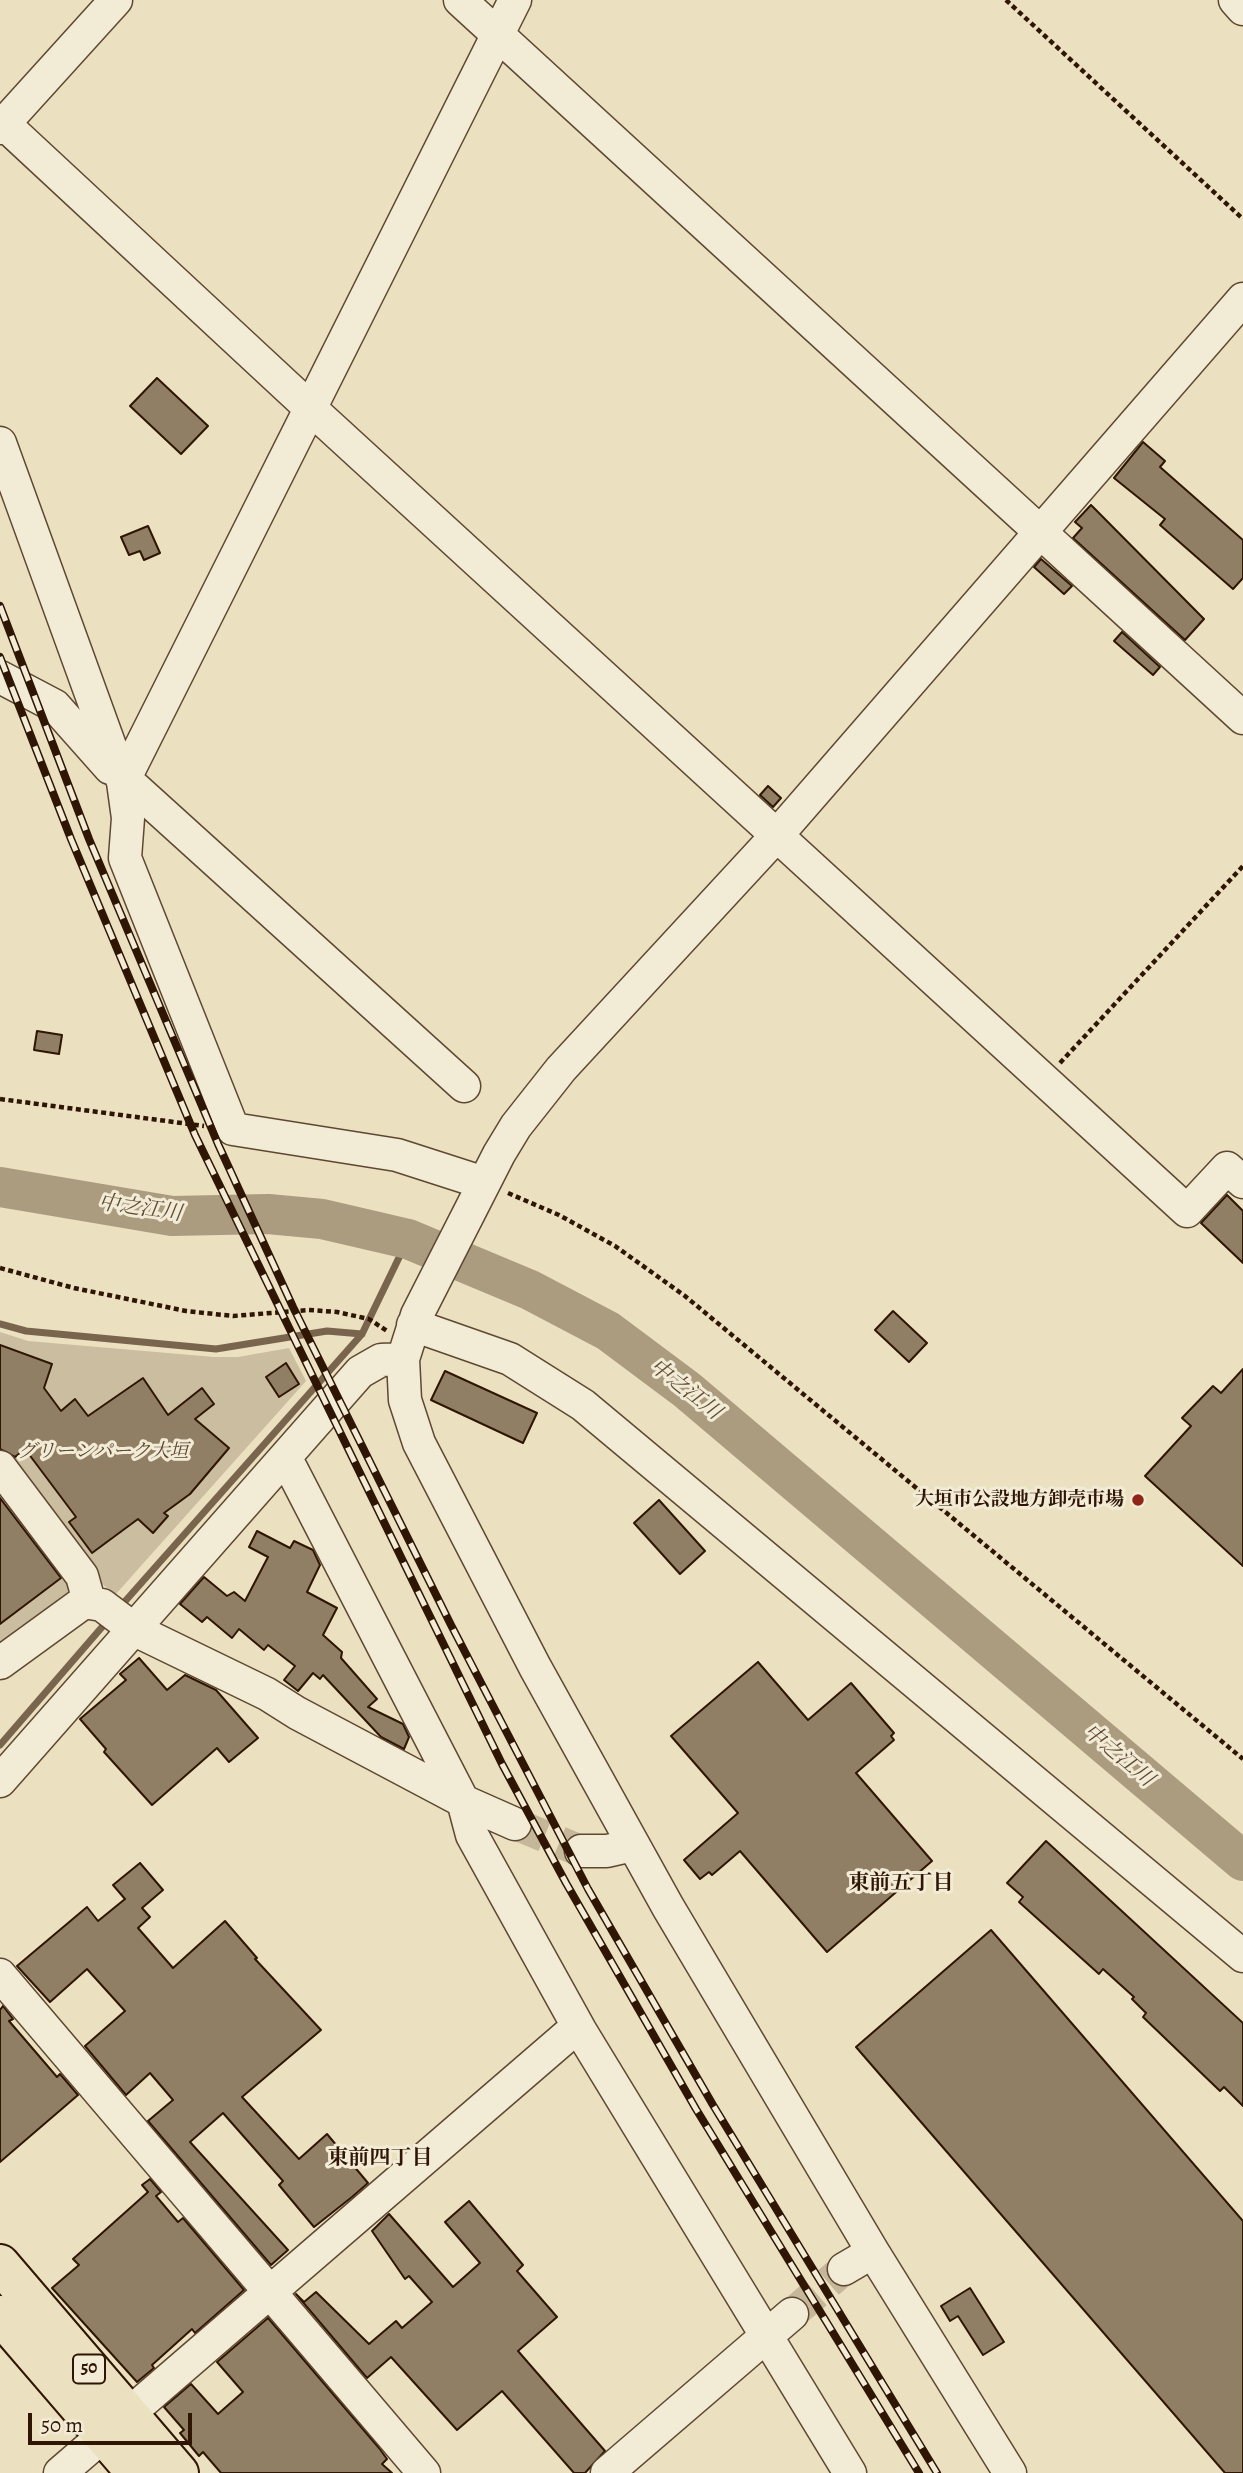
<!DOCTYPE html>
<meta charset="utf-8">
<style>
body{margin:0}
#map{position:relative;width:1243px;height:2473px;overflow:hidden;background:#ebe0bf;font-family:Alegreya,serif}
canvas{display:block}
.scale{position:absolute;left:28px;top:2413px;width:164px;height:32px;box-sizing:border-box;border:4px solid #2f1503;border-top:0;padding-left:9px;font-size:21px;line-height:24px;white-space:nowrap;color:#2f1503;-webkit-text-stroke:5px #f2ebd5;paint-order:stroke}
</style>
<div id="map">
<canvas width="1243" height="2473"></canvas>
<div class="scale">50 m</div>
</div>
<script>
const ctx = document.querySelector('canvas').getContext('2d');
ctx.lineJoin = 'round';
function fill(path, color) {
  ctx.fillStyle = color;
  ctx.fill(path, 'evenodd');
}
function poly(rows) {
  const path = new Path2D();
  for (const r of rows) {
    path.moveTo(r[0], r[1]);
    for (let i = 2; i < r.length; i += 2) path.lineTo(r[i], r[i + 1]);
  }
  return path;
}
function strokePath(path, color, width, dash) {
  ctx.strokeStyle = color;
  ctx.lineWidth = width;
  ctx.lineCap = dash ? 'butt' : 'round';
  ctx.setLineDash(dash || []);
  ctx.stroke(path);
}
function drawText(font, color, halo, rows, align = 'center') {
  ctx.font = font + ' Alegreya,"Noto Serif JP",serif';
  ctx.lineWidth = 6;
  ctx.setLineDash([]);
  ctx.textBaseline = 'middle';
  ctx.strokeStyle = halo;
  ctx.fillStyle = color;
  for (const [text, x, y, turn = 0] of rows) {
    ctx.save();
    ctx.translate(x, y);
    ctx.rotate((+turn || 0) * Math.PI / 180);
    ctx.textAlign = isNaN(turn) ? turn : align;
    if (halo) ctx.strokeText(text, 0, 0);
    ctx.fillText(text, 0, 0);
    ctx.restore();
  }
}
fill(poly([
 [0,1332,28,1341,214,1357,238,1357,289,1348,306,1381,115,1595,92,1575,0,1641]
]), '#cbbd9f');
strokePath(poly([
 [0,1324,26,1331,216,1349,327,1331,362,1334],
 [120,1607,362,1334,408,1239],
 [0,1745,109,1619]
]), '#79654d', 7);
strokePath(poly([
 [0,1187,172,1216,268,1214,322,1219,408,1239,530,1290,608,1331,687,1390,1243,1861]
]), '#ab9b7f', 40);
const building = poly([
 [157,378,208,426,181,454,130,406,157,378],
 [1143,442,1165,461,1160,467,1243,540,1243,578,1233,589,1160,525,1165,519,1114,478,1143,442],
 [1091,505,1204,619,1185,640,1073,538,1082,528,1075,522,1091,505],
 [148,526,160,553,144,560,140,551,129,555,121,537,148,526],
 [1041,559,1072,586,1064,594,1034,567,1041,559],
 [1122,632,1160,667,1153,675,1114,641,1122,632],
 [768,786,781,798,773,807,760,795,768,786],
 [37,1031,62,1035,59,1054,34,1050,37,1031],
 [1227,1195,1243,1211,1243,1263,1201,1223,1227,1195],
 [893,1311,927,1343,909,1362,875,1330,893,1311],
 [0,1345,52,1364,44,1388,61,1411,75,1399,88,1416,143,1378,168,1415,202,1388,214,1404,195,1419,229,1448,190,1494,164,1513,168,1516,153,1533,138,1519,92,1553,69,1522,76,1517,25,1449,15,1457,0,1449,0,1345],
 [286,1363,299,1384,279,1397,266,1377,286,1363],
 [1243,1369,1243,1566,1145,1476,1191,1426,1182,1418,1213,1386,1221,1393,1243,1369],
 [445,1371,537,1413,523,1443,431,1400,445,1371],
 [0,1498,61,1578,0,1624,0,1498],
 [659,1500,705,1551,680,1574,634,1523,659,1500],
 [257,1531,290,1548,294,1541,313,1550,320,1565,307,1592,337,1608,323,1635,342,1652,341,1658,377,1699,368,1707,403,1724,409,1737,404,1749,381,1737,323,1675,320,1679,313,1673,298,1691,284,1680,295,1666,268,1645,264,1650,239,1629,232,1638,207,1617,202,1622,180,1604,204,1577,227,1596,234,1592,245,1601,268,1557,249,1547,257,1531],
 [139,1658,167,1690,185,1675,216,1690,258,1738,229,1762,217,1748,152,1805,104,1752,106,1749,80,1719,126,1680,120,1674,139,1658],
 [758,1662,808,1720,851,1683,894,1733,891,1736,894,1740,856,1773,932,1861,827,1952,740,1851,712,1875,709,1872,700,1879,684,1860,738,1813,671,1736,758,1662],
 [1046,1841,1243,2023,1243,2106,1224,2087,1220,2091,1143,2017,1146,2013,1132,1999,1134,1997,1103,1969,1099,1974,1019,1902,1023,1897,1007,1883,1046,1841],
 [140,1863,163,1890,142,1908,150,1917,138,1928,173,1968,225,1921,257,1958,255,1959,321,2030,242,2097,299,2159,327,2134,368,2183,352,2197,314,2227,279,2185,283,2181,223,2113,190,2142,288,2250,271,2265,148,2121,173,2100,150,2073,126,2095,85,2046,125,2011,87,1969,50,2002,17,1966,87,1907,98,1921,125,1899,113,1885,140,1863],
 [991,1930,1243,2221,1243,2473,1225,2473,856,2047,991,1930],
 [3,2006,13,2019,9,2021,57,2077,60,2074,78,2095,0,2162,0,2010,3,2006],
 [150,2179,161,2192,156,2196,178,2222,183,2218,244,2290,195,2333,192,2329,152,2365,154,2368,137,2382,52,2288,79,2265,73,2259,148,2192,142,2185,150,2179],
 [469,2201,523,2265,517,2271,557,2317,518,2351,605,2451,585,2473,574,2473,502,2391,457,2430,391,2357,367,2378,296,2294,304,2302,316,2292,369,2344,396,2321,402,2328,432,2302,409,2276,405,2279,372,2231,389,2214,453,2287,480,2263,445,2222,469,2201],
 [970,2288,1004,2342,983,2355,958,2316,950,2321,941,2306,970,2288],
 [268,2318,379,2448,387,2459,382,2464,392,2473,221,2473,203,2452,199,2456,180,2433,184,2430,164,2407,191,2384,218,2414,243,2392,217,2362,268,2318]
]);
fill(building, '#917f65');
strokePath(building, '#2f1503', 2);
strokePath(poly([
 [515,1824,581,1851],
 [792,2314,844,2269]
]), '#c5b799', 32, [32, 16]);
const minor = poly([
 [460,0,1243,718],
 [1235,0,1243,9],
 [0,120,310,408,1187,1211,1227,1168,1243,1182],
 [0,128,116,0],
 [0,443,123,782,128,818,125,858,233,1129,397,1155,484,1183],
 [0,677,55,706,110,768],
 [125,779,464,1086],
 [123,782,515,0],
 [413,1325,510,1359,583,1405,1243,1956],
 [284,1460,291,1468,463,1801,472,1835,580,2030,850,2473],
 [0,1467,82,1576,89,1601],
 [0,1663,84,1602,102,1605,135,1630,267,1694,297,1713,463,1801,515,1824],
 [0,1781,360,1372,381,1360,403,1359],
 [581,1851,607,1851,633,1845],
 [0,1975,424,2473],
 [844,2269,873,2252],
 [60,2473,569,2034,580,2030],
 [607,2473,792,2314],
 [1010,2473,873,2252,668,1907,535,1667,419,1443,405,1400,403,1359,417,1315,499,1154,516,1126,561,1069,778,834,1243,299]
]);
const major = poly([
 [0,2264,179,2473],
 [0,2315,136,2473]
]);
strokePath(minor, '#5e4832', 35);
strokePath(major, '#2f1503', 42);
strokePath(poly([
 [1006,0,1243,219],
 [1060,1063,1243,866],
 [0,1099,204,1126],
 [508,1193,559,1215,615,1246,685,1296,1243,1759],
 [0,1268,74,1288,186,1311,233,1316,309,1310,337,1312,369,1319,387,1331]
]), '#2f1503', 4.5, [5, 3.5]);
strokePath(minor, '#f2ebd5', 32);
strokePath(major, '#ebe0bf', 38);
const rail = poly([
 [0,606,89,839,218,1144,293,1307,451,1625,588,1889,713,2105,937,2473],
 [0,657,71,839,195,1135,502,1764,566,1883,696,2109,919,2473]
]);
strokePath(rail, '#2f1503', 8);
strokePath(rail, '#f2ebd5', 5, [16]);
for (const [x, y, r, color] of [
 [1138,1500,7,"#8f2418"]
]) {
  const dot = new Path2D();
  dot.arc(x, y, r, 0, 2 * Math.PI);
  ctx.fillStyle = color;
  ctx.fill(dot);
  strokePath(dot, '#f2ebd5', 2.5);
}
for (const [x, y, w] of [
 [89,2369,32]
]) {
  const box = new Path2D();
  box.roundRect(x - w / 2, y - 14.5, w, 29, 5);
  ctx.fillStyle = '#f2ebd5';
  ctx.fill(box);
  strokePath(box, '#2f1503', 2);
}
drawText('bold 18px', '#2f1503', null, [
 ["50",89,2369]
]);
drawText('italic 19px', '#5e4732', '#f2ebd5', [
 ["グリーンパーク大垣",103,1452]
]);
drawText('bold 19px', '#2f1503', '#f2ebd5', [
 ["大垣市公設地方卸売市場",1124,1500]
], 'right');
drawText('italic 21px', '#614b35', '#f2ebd5', [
 ["中之江川",140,1209,8],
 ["中之江川",685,1390,38],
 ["中之江川",1118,1756,40]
]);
drawText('bold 21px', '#2f1503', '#f2ebd5', [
 ["東前五丁目",901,1884],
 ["東前四丁目",380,2159]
]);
</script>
